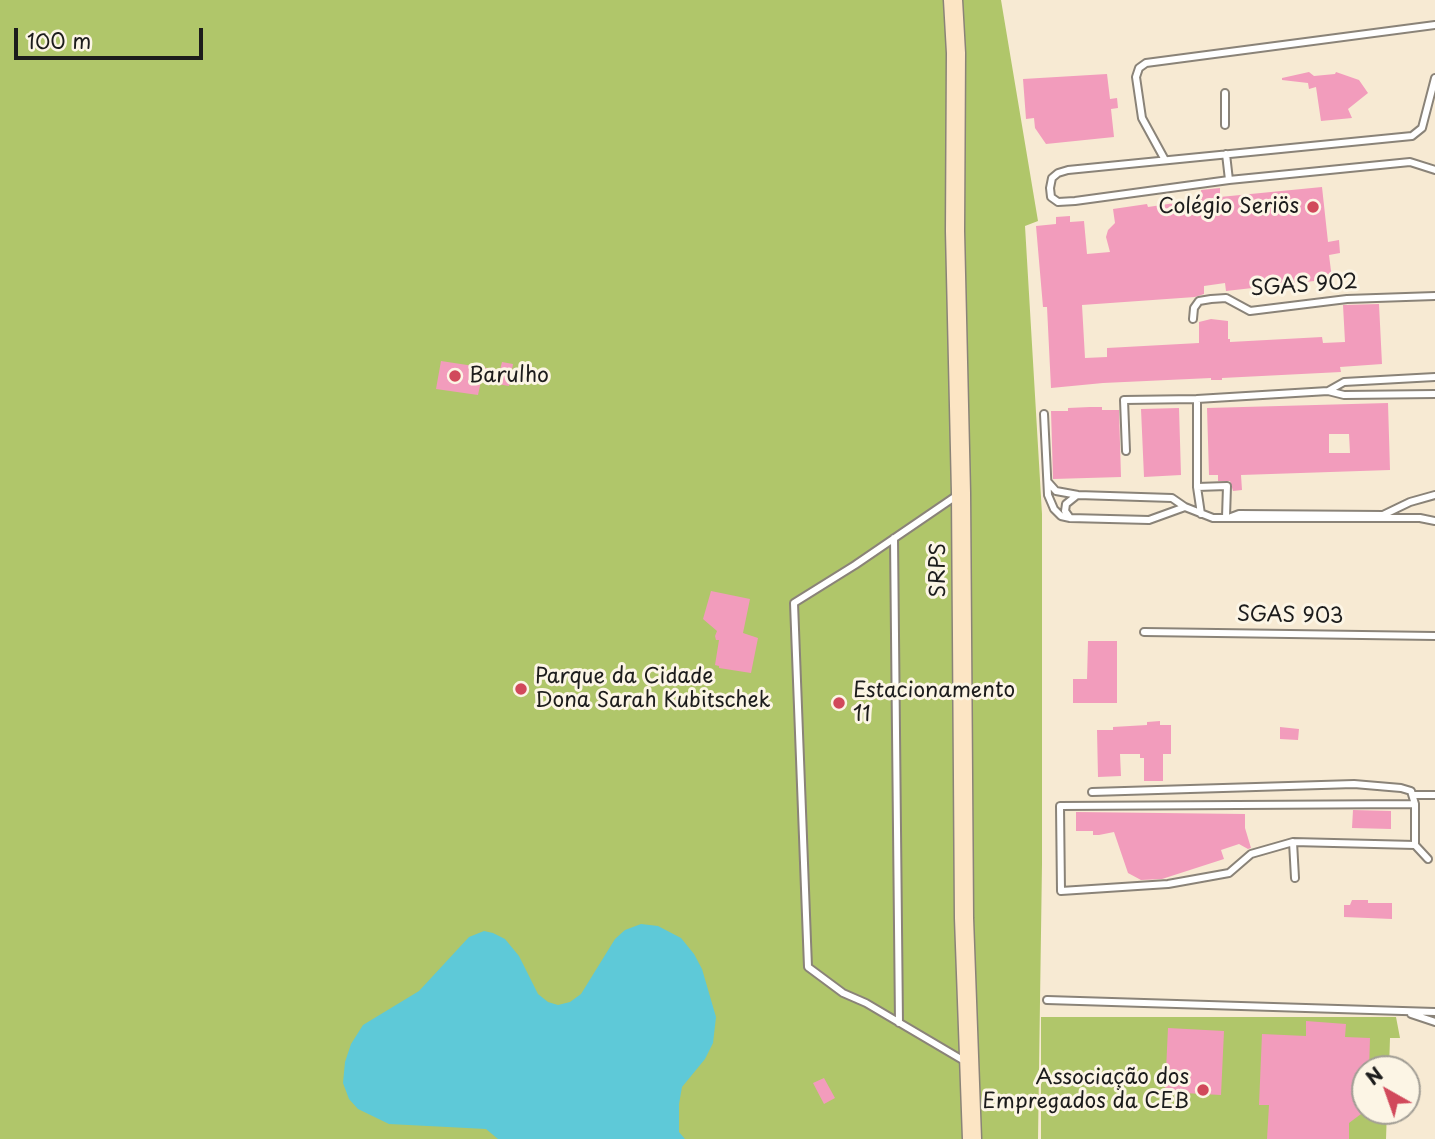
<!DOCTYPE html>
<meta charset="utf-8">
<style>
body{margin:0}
#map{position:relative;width:1435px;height:1139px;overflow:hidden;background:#f7ead3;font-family:"Playpen Sans",sans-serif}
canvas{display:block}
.north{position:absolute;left:1351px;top:1055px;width:70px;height:70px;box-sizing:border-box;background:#fcf5e5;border:2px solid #a29e95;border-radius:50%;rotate:320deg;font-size:19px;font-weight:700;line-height:28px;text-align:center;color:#1c1c1c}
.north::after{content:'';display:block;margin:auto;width:24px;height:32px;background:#d1495b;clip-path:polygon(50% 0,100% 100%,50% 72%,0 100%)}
.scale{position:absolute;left:14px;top:28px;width:189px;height:32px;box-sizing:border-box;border:4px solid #1c1c1c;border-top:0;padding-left:9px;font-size:21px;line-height:24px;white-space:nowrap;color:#1c1c1c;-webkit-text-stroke:5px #fcf5e5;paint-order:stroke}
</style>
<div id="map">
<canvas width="1435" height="1139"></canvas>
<div class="north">N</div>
<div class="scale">100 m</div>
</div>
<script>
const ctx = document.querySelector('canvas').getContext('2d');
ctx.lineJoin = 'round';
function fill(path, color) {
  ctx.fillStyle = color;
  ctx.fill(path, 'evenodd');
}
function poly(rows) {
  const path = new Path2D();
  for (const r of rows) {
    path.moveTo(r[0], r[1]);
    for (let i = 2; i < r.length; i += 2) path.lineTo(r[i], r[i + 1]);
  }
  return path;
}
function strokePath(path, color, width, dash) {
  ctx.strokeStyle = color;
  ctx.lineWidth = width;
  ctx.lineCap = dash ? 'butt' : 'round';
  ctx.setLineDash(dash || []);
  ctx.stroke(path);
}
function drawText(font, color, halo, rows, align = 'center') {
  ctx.font = font + ' "Playpen Sans",sans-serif';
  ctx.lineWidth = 6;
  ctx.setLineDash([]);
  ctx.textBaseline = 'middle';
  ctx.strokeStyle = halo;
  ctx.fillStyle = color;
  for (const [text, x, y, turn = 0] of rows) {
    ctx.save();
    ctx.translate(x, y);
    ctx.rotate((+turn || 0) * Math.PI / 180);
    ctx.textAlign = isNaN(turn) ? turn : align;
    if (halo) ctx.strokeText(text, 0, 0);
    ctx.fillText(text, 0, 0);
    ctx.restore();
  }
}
fill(poly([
 [0,0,1001,0,1038,221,1025,226,1042,514,1042,864,1038,1139,0,1139],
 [1041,1017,1396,1017,1400,1038,1390,1038,1389,1069,1365,1069,1365,1111,1387,1111,1386,1139,1041,1139]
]), '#b0c66a');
fill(poly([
 [641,924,658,926,681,938,694,954,702,969,716,1017,713,1043,705,1059,682,1087,679,1104,679,1132,685,1139,498,1139,486,1129,389,1124,358,1109,349,1099,343,1083,345,1062,351,1044,363,1025,419,991,469,937,484,931,493,933,505,939,519,956,538,994,548,1002,558,1005,570,1002,581,994,615,939,625,930]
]), '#5ec9d8');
fill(poly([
 [1309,72,1314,76,1335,74,1336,72,1359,80,1368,93,1348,109,1352,118,1321,121,1316,87,1309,89,1308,83,1282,80,1282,78],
 [1107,74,1110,99,1117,98,1118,108,1111,109,1114,137,1046,144,1035,128,1034,118,1026,119,1023,79],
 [1322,187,1328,242,1339,240,1340,253,1329,255,1332,279,1226,291,1225,283,1204,286,1204,294,1195,297,1082,305,1085,358,1107,357,1107,348,1199,343,1199,322,1211,319,1228,321,1228,339,1230,339,1230,342,1322,337,1323,343,1345,342,1343,305,1379,304,1382,364,1340,367,1341,372,1222,378,1222,380,1211,380,1211,378,1103,383,1051,388,1047,307,1043,307,1036,226,1056,224,1056,217,1070,216,1070,222,1084,221,1087,254,1110,252,1106,237,1108,230,1115,223,1113,209,1147,204,1148,207,1202,199,1201,190,1220,188,1220,197],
 [441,361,500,370,502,362,513,364,509,386,481,381,478,395,436,389],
 [1388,403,1390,470,1241,475,1242,490,1233,491,1230,481,1218,481,1218,475,1209,475,1207,408],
 [1329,434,1349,434,1350,453,1329,453],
 [1090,407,1102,407,1102,410,1119,410,1121,477,1053,479,1051,411,1068,411,1068,408],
 [1179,408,1181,475,1144,477,1141,409],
 [711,591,750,599,743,633,758,638,751,673,719,668,719,666,715,665,719,640,716,640,715,636,717,631,703,619],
 [1088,641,1117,641,1117,703,1073,703,1073,679,1087,679],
 [1160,721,1160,725,1171,725,1171,754,1163,754,1163,781,1144,781,1144,758,1140,758,1140,754,1120,754,1121,776,1098,777,1097,730,1113,730,1113,727,1147,725,1147,722],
 [1280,727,1299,729,1298,740,1280,739],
 [1353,810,1391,811,1391,829,1352,828],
 [1076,812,1245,814,1245,828,1251,848,1248,849,1239,844,1221,850,1224,859,1162,879,1141,880,1128,873,1114,832,1099,835,1093,835,1093,831,1076,831],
 [1352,900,1368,900,1368,903,1392,903,1392,919,1344,917,1344,905,1350,905],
 [1306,1021,1346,1024,1345,1037,1370,1038,1369,1069,1365,1069,1365,1111,1349,1123,1349,1139,1267,1139,1269,1105,1259,1105,1262,1034,1306,1036],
 [1168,1028,1224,1031,1221,1095,1165,1092],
 [824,1078,835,1098,824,1104,813,1083]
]), '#f29cbc');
const lane = poly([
 [1435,78,1422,128,1412,136,1068,170,1058,173,1052,178,1050,188,1051,197,1058,202,1075,201,1229,180,1410,162,1435,170],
 [1225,125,1225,93],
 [1226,154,1229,180],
 [1165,160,1142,118,1136,77,1139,68,1146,63,1435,25],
 [1193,319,1194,308,1199,301,1211,299,1226,298,1250,311,1347,299,1435,296],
 [1328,391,1344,382,1435,377],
 [1044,414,1048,495,1054,509,1061,516,1070,518,1149,520,1185,507],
 [1126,451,1124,400,1197,399],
 [1048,482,1056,491,1078,495,1172,498,1185,507,1213,518,1420,518,1435,521],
 [1197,487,1201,514],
 [959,494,855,565,794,603,808,967,843,993,866,1003,966,1062],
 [1226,517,1227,486,1197,487,1197,399,1328,391,1344,395,1435,394],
 [1231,517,1239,514,1383,515,1410,502,1435,495],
 [1070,518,1065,511,1066,504,1076,496],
 [894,538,899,1023],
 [1144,632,1435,636],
 [1092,792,1354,784,1401,788,1411,791,1415,804],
 [1414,795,1435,795],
 [1293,842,1295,878],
 [1415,845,1293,842,1251,854,1229,873,1168,884,1061,891,1060,806,1415,804,1415,845,1428,859],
 [1047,1000,1435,1012],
 [1411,1014,1435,1022]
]);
const secondary = poly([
 [953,0,956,53,955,231,961,493,964,918,972,1139]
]);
strokePath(lane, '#8a8378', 10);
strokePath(secondary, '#8a8378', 21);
strokePath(lane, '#fff', 6);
strokePath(secondary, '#fce5c4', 18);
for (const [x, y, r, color] of [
 [1313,207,7,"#d1495b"],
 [455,376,7,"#d1495b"],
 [521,689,7,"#d1495b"],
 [839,703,7,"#d1495b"],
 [1203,1090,7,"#d1495b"]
]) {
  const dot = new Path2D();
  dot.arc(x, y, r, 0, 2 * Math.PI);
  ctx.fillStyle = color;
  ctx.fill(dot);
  strokePath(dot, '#fcf5e5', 2.5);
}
drawText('21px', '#1c1c1c', '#fcf5e5', [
 ["Colégio Seriös",1299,207,"right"],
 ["Barulho",469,376],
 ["Parque da Cidade",535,677],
 ["Dona Sarah Kubitschek",535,701],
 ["Estacionamento",853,691],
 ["11",853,715],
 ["Associação dos",1189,1078,"right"],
 ["Empregados da CEB",1189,1102,"right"]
], 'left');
drawText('21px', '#1c1c1c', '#fcf5e5', [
 ["SGAS 902",1304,286,-4],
 ["SRPS",939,570,-90],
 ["SGAS 903",1290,616,1]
]);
</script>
